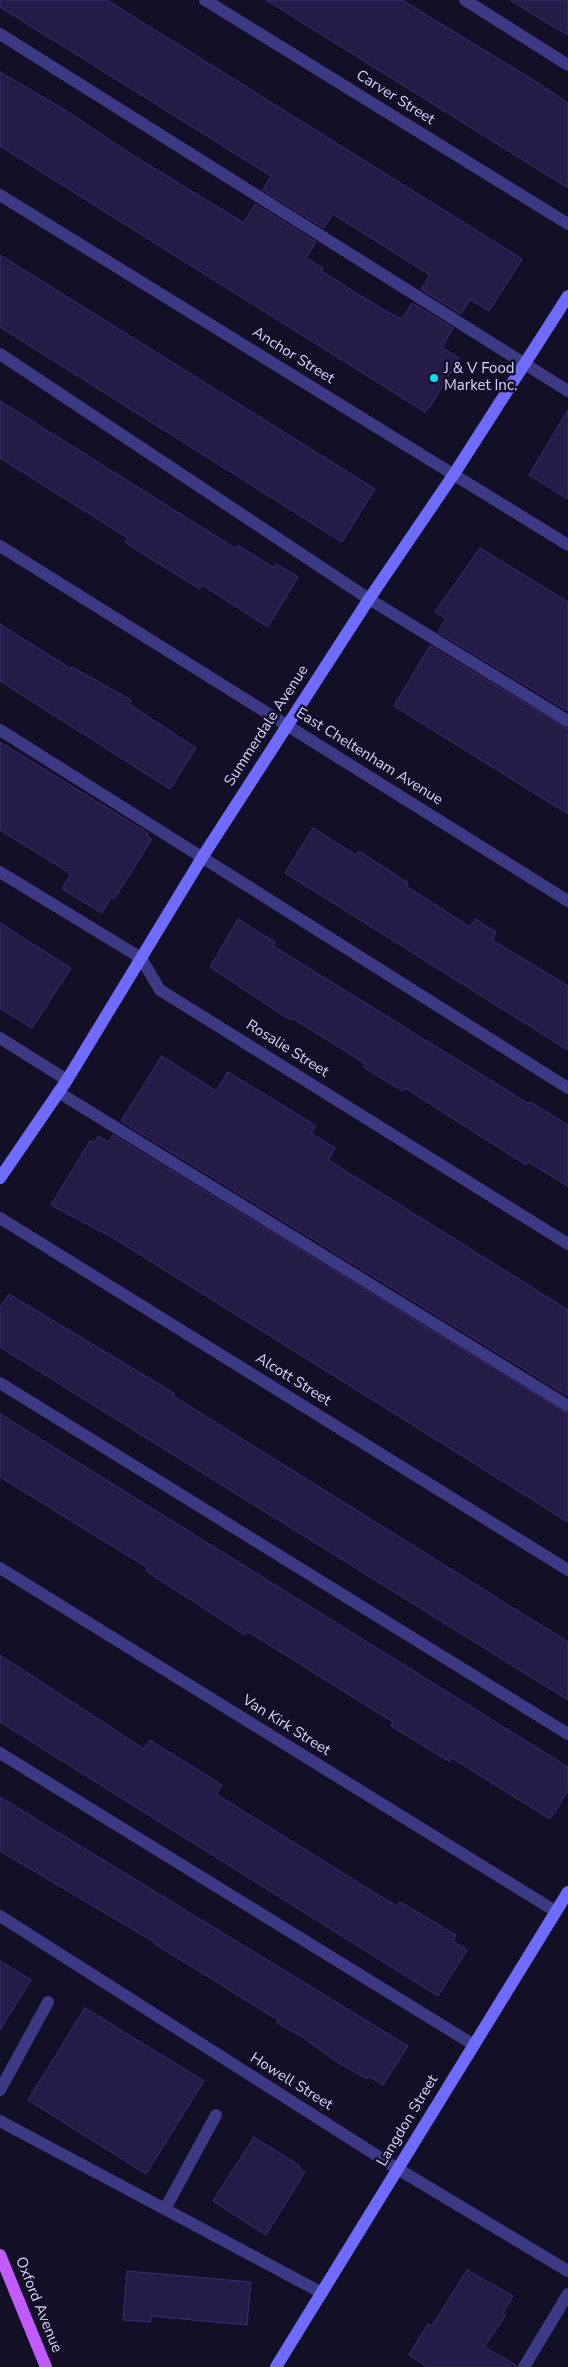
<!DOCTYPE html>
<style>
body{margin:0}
canvas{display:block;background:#130f26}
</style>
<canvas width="568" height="2367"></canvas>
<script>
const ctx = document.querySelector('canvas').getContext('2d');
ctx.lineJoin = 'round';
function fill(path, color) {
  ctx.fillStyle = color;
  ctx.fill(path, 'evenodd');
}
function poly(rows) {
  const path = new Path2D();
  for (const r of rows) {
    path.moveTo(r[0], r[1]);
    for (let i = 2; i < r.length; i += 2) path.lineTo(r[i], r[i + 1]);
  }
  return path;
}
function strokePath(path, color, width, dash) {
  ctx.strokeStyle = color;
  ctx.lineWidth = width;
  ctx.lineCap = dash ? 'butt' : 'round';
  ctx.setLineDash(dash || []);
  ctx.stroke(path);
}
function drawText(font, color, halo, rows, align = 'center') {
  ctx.font = font + ' "Nunito Sans",sans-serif';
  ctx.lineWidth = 5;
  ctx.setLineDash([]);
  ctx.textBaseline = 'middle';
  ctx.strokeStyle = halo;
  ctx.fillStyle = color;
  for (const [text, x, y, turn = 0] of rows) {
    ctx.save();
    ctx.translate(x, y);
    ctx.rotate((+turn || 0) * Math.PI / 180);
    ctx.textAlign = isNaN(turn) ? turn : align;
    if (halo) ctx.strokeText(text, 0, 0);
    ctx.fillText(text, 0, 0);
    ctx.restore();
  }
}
const building = poly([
 [0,0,107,0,522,259,489,311,470,299,461,314,421,289,430,275,333,214,324,228,263,190,271,176,0,7,0,0],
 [266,0,402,0,538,83,568,103,568,188,266,0],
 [510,0,568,0,568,35,549,24,510,0],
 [0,72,70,113,126,151,244,223,255,204,316,242,306,258,323,268,321,271,384,310,402,319,412,303,453,328,442,347,459,358,431,405,425,412,0,146,0,72],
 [0,255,375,489,342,542,0,327,0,255],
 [0,401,235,548,238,545,274,568,276,564,298,577,268,627,202,585,200,589,148,557,125,542,128,538,0,458,0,401],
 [568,410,568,499,529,475,568,410],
 [480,548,568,602,568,711,438,632,446,619,435,612,480,548],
 [0,624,71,669,72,667,131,700,129,704,196,748,170,789,0,681,0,624],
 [430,646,568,729,568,814,394,706,430,646],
 [0,742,148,833,147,836,152,839,114,899,111,897,102,913,62,889,71,874,0,830,0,742],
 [313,828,356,855,359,851,408,883,406,886,470,927,475,919,496,932,492,940,568,986,568,1050,285,873,313,828],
 [238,919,275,942,273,946,529,1104,530,1102,568,1125,568,1186,528,1162,526,1165,405,1088,403,1091,363,1067,366,1064,292,1018,290,1020,210,967,238,919],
 [0,923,71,968,32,1028,0,1008,0,923],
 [162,1056,216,1091,228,1072,292,1111,316,1126,311,1133,335,1148,328,1160,568,1310,568,1396,121,1121,162,1056],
 [113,1135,568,1414,568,1522,115,1239,51,1205,90,1141,95,1142,98,1136,109,1142,113,1135],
 [9,1294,174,1393,173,1396,568,1642,568,1700,0,1347,0,1308,9,1294],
 [0,1414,568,1767,568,1791,550,1819,452,1758,450,1762,391,1726,393,1722,247,1631,245,1635,146,1571,148,1568,0,1477,0,1414],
 [0,1655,144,1749,150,1740,222,1785,216,1794,362,1885,397,1906,400,1902,456,1935,453,1941,467,1950,438,1996,0,1722,0,1655],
 [0,1797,408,2046,383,2085,369,2076,367,2079,337,2062,301,2036,277,2023,278,2020,155,1944,156,1943,0,1851,0,1797],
 [0,1961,31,1980,0,2030,0,1961],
 [85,2008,204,2081,146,2174,28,2100,85,2008],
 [254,2137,300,2166,299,2168,305,2172,266,2235,213,2201,254,2137],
 [467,2270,513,2296,503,2313,506,2315,484,2347,516,2365,516,2367,427,2367,409,2355,428,2324,432,2326,467,2270],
 [127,2271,251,2282,247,2325,151,2316,151,2322,123,2320,127,2271]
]);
fill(building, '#241b47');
strokePath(building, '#3b2d73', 1);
strokePath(poly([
 [465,0,568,65],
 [0,34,568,391],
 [0,354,369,599,568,721],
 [0,730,568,1088],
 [0,1038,67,1080],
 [58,1092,568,1406],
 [0,1383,568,1734],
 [0,1753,474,2045],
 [0,2090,48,2002],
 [0,2121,322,2293],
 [165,2209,216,2115],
 [524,2367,568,2294]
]), '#3d3a85', 12);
strokePath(poly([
 [205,0,568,224],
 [0,195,568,545],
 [0,546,568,901],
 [0,872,141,958,160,990,568,1244],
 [0,1218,568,1570],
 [0,1568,555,1911],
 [0,1916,398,2169,568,2271]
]), '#3d3a85', 12);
strokePath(poly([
 [0,1178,67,1080,203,856,369,599,454,474,568,296],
 [276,2367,568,1892]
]), '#6f6bff', 12);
strokePath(poly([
 [0,2255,46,2367]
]), '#c25bff', 12);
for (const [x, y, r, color] of [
 [434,378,5,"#00e5ff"]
]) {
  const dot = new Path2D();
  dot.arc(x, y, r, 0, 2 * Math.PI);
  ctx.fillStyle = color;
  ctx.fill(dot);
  strokePath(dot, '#130f26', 2);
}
drawText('15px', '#d9d4ff', '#130f26', [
 ["Carver Street",395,98,32],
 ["Anchor Street",293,356,32],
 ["Summerdale Avenue",267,726,-57],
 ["East Cheltenham Avenue",369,757,32],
 ["Rosalie Street",287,1049,32],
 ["Alcott Street",293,1380,32],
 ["Van Kirk Street",286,1726,32],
 ["Howell Street",291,2082,32],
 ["Langdon Street",408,2121,-59],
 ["Oxford Avenue",38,2305,68]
]);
drawText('15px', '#d9d4ff', '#130f26', [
 ["J & V Food",444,369],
 ["Market Inc.",444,386]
], 'left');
</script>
